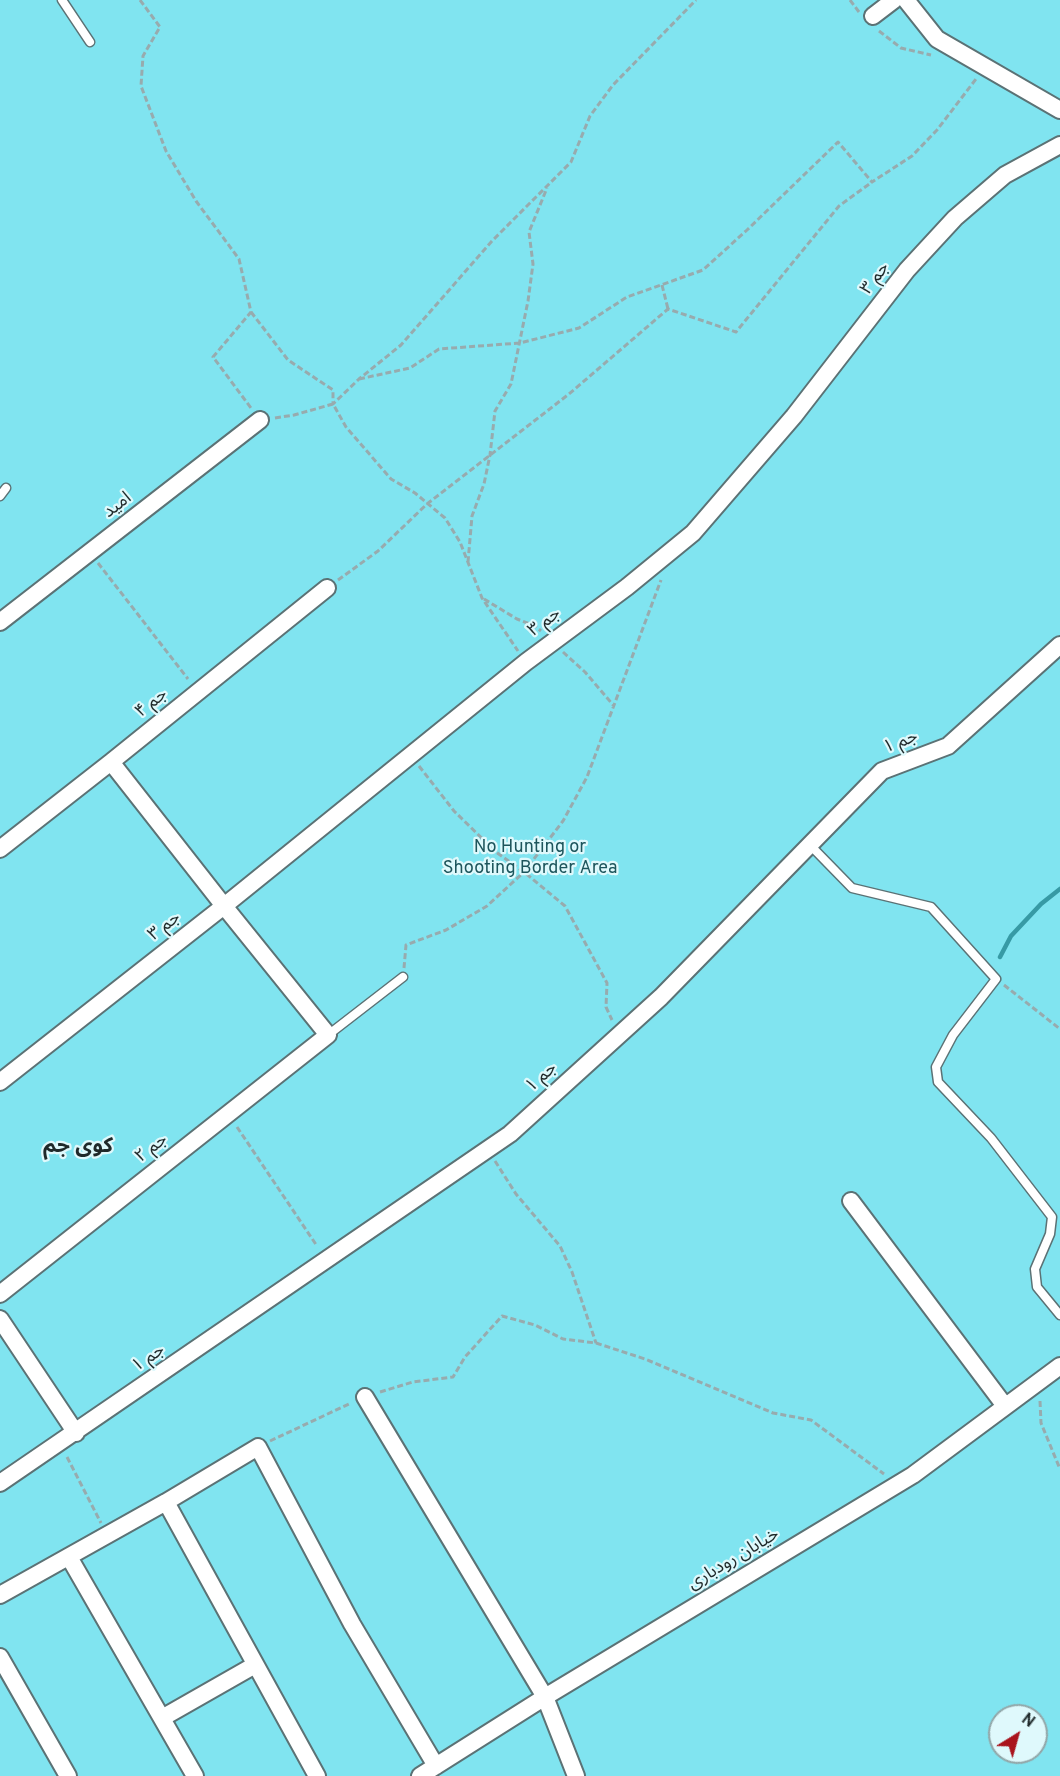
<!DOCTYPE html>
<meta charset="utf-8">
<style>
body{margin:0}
#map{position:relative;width:1060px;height:1776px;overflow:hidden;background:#d2ebef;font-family:Overpass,sans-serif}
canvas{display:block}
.north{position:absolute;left:988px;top:1704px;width:60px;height:60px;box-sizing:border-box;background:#dff9fc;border:2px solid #92a6a8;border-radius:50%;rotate:37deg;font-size:16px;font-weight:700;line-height:24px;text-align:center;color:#1f292a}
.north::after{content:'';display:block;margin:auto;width:21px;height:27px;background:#a9141d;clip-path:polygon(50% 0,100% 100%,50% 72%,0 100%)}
</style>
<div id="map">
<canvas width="1060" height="1776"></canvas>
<div class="north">N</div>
</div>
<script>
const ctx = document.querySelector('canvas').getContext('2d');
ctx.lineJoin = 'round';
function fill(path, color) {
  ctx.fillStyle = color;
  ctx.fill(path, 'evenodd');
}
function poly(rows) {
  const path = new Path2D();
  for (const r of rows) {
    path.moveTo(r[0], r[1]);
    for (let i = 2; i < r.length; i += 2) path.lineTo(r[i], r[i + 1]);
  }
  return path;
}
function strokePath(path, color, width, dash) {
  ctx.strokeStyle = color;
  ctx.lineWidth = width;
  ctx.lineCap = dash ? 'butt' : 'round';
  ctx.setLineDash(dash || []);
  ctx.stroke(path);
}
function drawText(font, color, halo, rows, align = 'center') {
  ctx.font = font + ' Overpass,"Noto Sans Arabic",sans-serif';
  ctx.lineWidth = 4.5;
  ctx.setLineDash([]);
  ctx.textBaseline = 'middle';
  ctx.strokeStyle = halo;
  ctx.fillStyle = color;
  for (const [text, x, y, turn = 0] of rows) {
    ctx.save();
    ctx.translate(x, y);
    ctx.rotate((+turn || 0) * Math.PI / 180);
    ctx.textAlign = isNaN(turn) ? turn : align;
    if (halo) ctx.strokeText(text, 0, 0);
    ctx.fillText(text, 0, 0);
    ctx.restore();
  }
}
fill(poly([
 [0,0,1060,0,1060,1776,0,1776],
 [1000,1716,1036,1716,1036,1752,1000,1752]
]), '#80e4f0');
strokePath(poly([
 [1000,957,1011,936,1041,904,1060,889]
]), '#379aa5', 4.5);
const lane = poly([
 [62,0,90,42],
 [0,496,6,488],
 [810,845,852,888,931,907,996,979,953,1035,936,1067,938,1082,991,1138,1052,1217,1050,1234,1035,1269,1037,1287,1060,1315],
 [328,1035,403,977]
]);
const street = poly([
 [906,0,937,39,1060,110],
 [873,16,894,0],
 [0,622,260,420],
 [0,849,111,762,327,588],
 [0,1082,224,906,526,662,627,587,693,533,794,416,907,270,955,218,1005,175,1060,145],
 [851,1201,1005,1406],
 [0,1294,328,1035,224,906,111,762],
 [0,1319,76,1433],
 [365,1397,545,1697,576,1776],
 [0,1483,510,1134,661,997,882,771,948,746,1060,645],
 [166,1502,317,1776],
 [69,1557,195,1776],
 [0,1595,166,1502,258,1447,352,1624,436,1766],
 [0,1657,68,1776],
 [162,1718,255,1665],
 [420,1776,545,1697,913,1475,1060,1366]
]);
strokePath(lane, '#5b7275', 11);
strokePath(street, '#5b7275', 20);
strokePath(poly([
 [140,0,160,27,143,56,141,86,166,151,196,201,239,259,251,312,213,357,251,408],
 [850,0,859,12],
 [879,31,901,48,931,55],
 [662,285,668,309],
 [251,312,288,360,333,390,333,404,359,379,401,345,492,241,571,162,590,116,613,85,696,0],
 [359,379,410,368,439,349,520,343,579,328,627,297,703,270,747,230,838,142,872,182,912,156,937,130,976,79],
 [275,418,294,415,333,404,346,427,391,479,415,493,445,518,460,542,482,598,518,651],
 [468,562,472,516,484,484,490,455,495,411,511,384,528,301,533,264,529,232,547,188],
 [98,563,188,679],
 [338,580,378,551,427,504,569,394,668,309,736,332,839,206,872,182],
 [484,599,517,619,535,626,541,631],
 [563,652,585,672,614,706],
 [419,766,454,811,496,852,524,872,565,906,607,983,606,1007,612,1020],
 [404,968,406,945,446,930,487,906,524,872,563,821,587,777,661,580],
 [1004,985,1060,1029],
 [237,1127,317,1246],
 [495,1161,516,1194,560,1246,572,1272,596,1343],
 [380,1392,413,1382,453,1377,465,1357,502,1316,535,1325,563,1339,596,1343,645,1359,773,1413,811,1420,884,1474],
 [1040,1401,1041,1423,1060,1469],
 [270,1441,351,1403],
 [67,1457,101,1523]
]), '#97abae', 3, [6, 3]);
strokePath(lane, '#fff', 8);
strokePath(street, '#fff', 16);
drawText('18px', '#1f292a', '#dff9fc', [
 ["جم ۳",876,279,-53],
 ["امید",118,506,-38],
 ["جم ۳",545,623,-37],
 ["جم ۴",152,704,-39],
 ["جم ۱",901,743,-21],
 ["جم ۳",165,927,-38],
 ["جم ۱",542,1078,-42],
 ["جم ۲",152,1149,-38],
 ["جم ۱",149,1359,-35],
 ["خیابان رودباری",734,1560,-31]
]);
drawText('18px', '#1d555c', '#dff9fc', [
 ["No Hunting or",530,848],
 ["Shooting Border Area",530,869]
]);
drawText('bold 21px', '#1f292a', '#dff9fc', [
 ["کوی جم",78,1148]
]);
</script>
